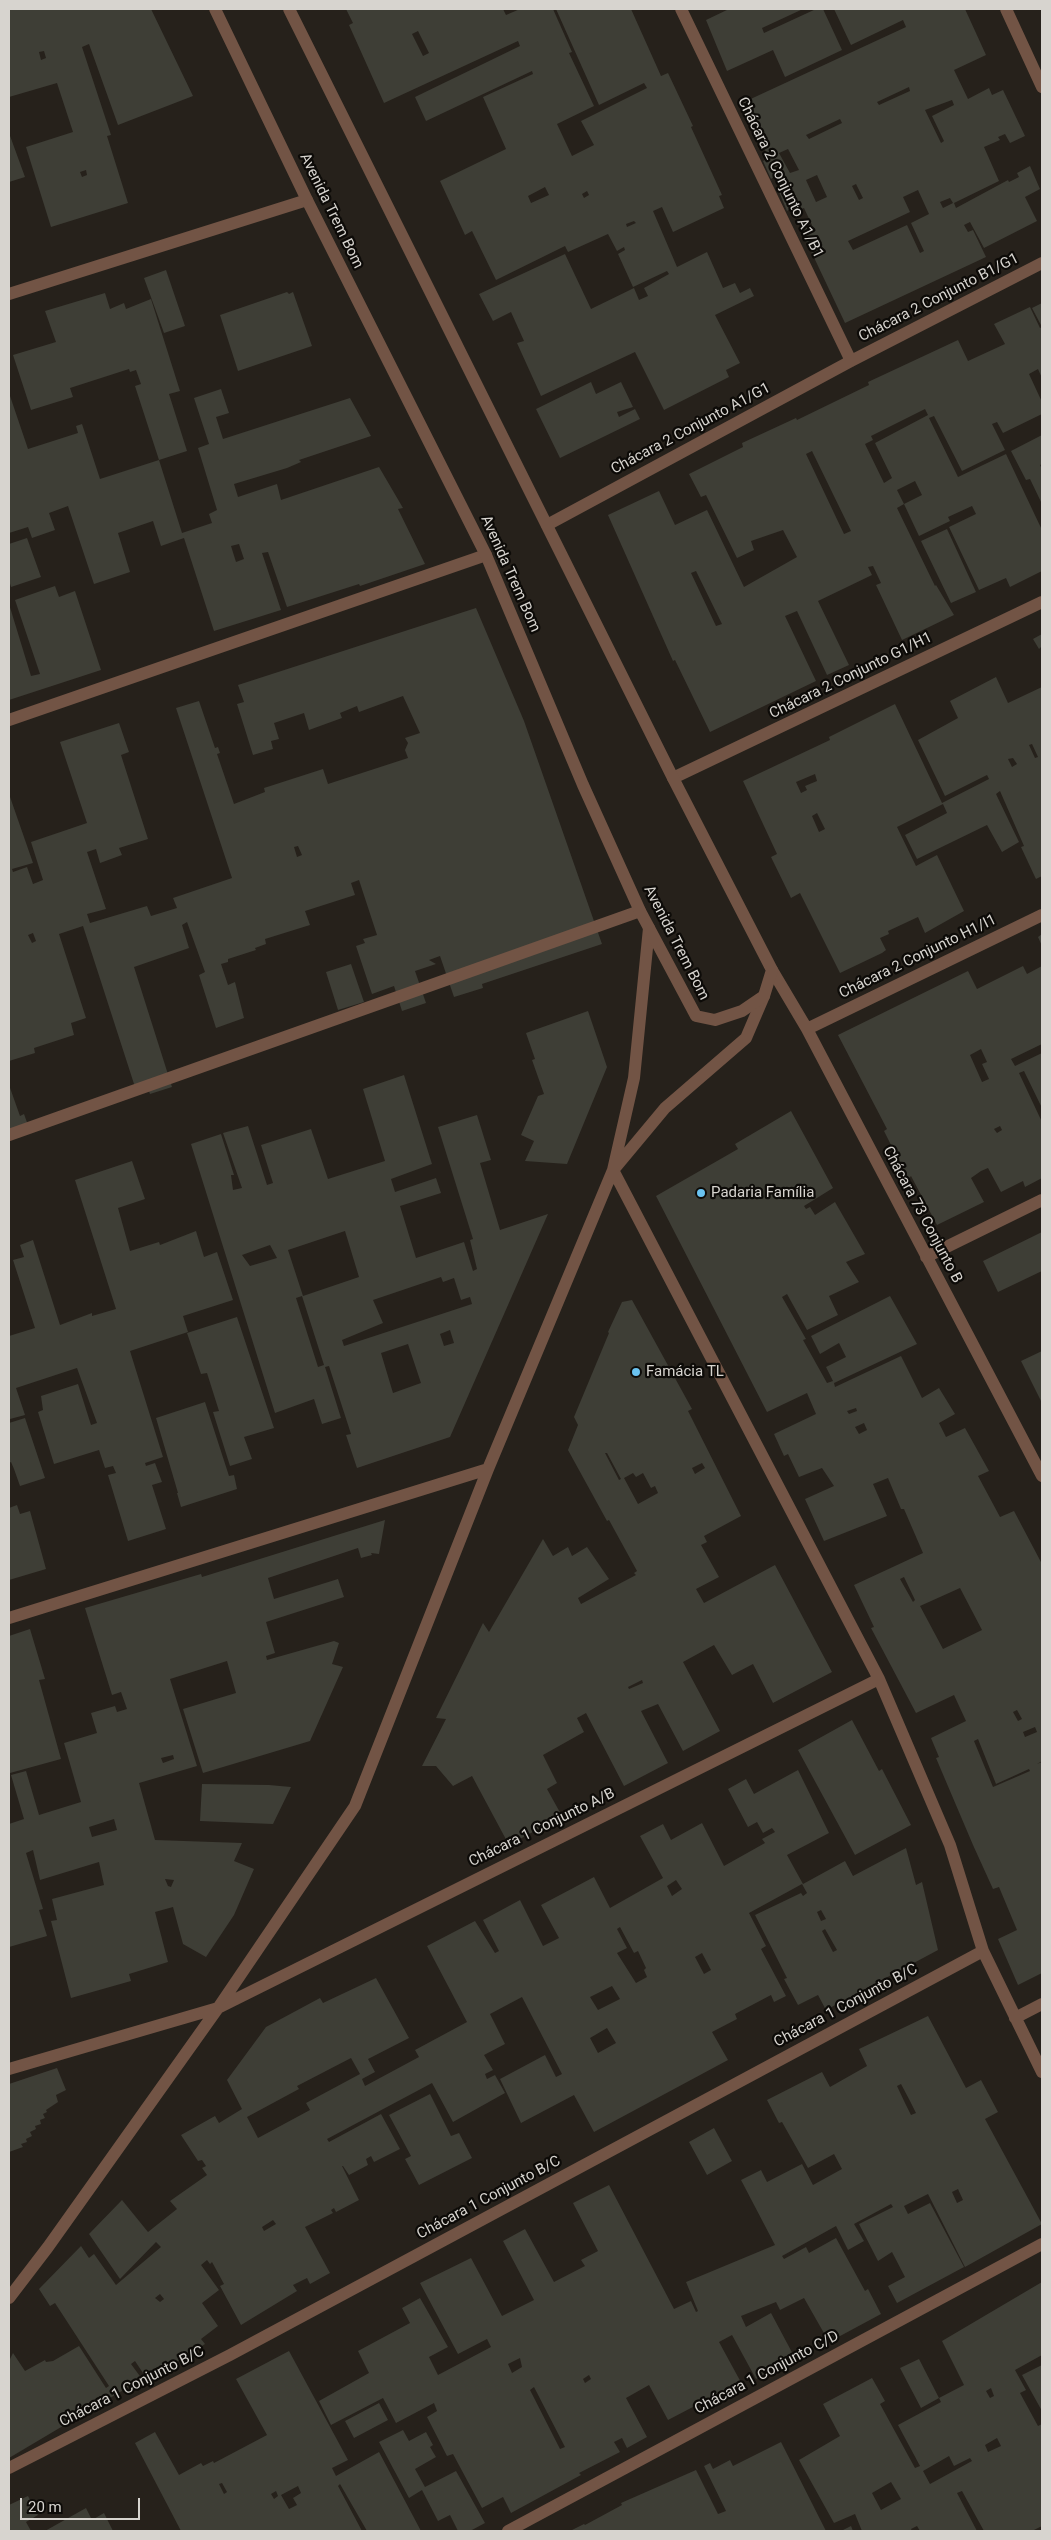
<!DOCTYPE html>
<meta charset="utf-8">
<style>
body{margin:0}
#map{position:relative;width:1051px;height:2540px;overflow:hidden;background:#26211b;font-family:Roboto,sans-serif}
canvas{display:block}
.frame{position:absolute;inset:0;border:10px solid #d7d4cf;pointer-events:none}
.scale{position:absolute;left:20px;top:2498px;width:120px;height:22px;box-sizing:border-box;border:2px solid #d7d4cf;border-top:0;padding-left:6px;font-size:15px;line-height:18px;white-space:nowrap;color:#d7d4cf;-webkit-text-stroke:4px #0d0b08;paint-order:stroke}
</style>
<div id="map">
<canvas width="1051" height="2540"></canvas>
<div class="frame"></div>
<div class="scale">20 m</div>
</div>
<script>
const ctx = document.querySelector('canvas').getContext('2d');
ctx.lineJoin = 'round';
function fill(path, color) {
  ctx.fillStyle = color;
  ctx.fill(path, 'evenodd');
}
function poly(rows) {
  const path = new Path2D();
  for (const r of rows) {
    path.moveTo(r[0], r[1]);
    for (let i = 2; i < r.length; i += 2) path.lineTo(r[i], r[i + 1]);
  }
  return path;
}
function strokePath(path, color, width, dash) {
  ctx.strokeStyle = color;
  ctx.lineWidth = width;
  ctx.lineCap = dash ? 'butt' : 'round';
  ctx.setLineDash(dash || []);
  ctx.stroke(path);
}
function drawText(font, color, halo, rows, align = 'center') {
  ctx.font = font + ' Roboto,sans-serif';
  ctx.lineWidth = 4.5;
  ctx.setLineDash([]);
  ctx.textBaseline = 'middle';
  ctx.strokeStyle = halo;
  ctx.fillStyle = color;
  for (const [text, x, y, turn = 0] of rows) {
    ctx.save();
    ctx.translate(x, y);
    ctx.rotate((+turn || 0) * Math.PI / 180);
    ctx.textAlign = isNaN(turn) ? turn : align;
    if (halo) ctx.strokeText(text, 0, 0);
    ctx.fillText(text, 0, 0);
    ctx.restore();
  }
}
fill(poly([
 [9,9,151,9,193,96,118,125,89,44,82,47,111,135,107,136,128,203,51,227,26,147,73,132,57,83,9,97],
 [44,51,46,58,41,60,39,52],
 [86,170,87,175,82,177,80,172],
 [346,9,503,9,506,15,520,9,553,9,572,52,569,53,594,106,557,124,572,156,594,145,581,121,647,88,644,83,599,105,556,9,631,9,661,76,668,73,693,126,691,127,722,195,719,196,724,208,673,232,662,207,653,211,677,267,707,252,723,288,735,283,740,293,750,288,754,296,715,315,740,363,726,370,729,377,664,410,635,352,541,396,517,343,524,341,511,312,493,321,479,294,565,254,591,309,634,288,639,300,648,296,644,288,669,274,667,271,633,287,618,254,625,250,624,247,617,251,608,234,568,252,565,246,496,280,472,231,465,235,440,181,506,149,483,97,533,74,532,71,426,121,415,97,520,46,518,41,384,103,349,25,353,23],
 [418,31,429,53,423,56,412,34],
 [545,187,549,195,531,203,528,196],
 [587,191,589,195,584,198,582,194],
 [634,221,636,223,627,227,626,224],
 [729,9,803,9,762,28,764,33,816,9,823,9,842,50,785,77,773,50,727,71,706,20],
 [834,9,965,9,986,55,954,70,968,99,989,88,992,95,1003,90,1025,136,1010,143,1005,134,998,137,1000,140,984,147,999,181,954,203,956,208,1008,180,1009,182,1019,177,1017,173,1030,166,1040,189,1025,197,1037,221,984,248,970,222,964,225,968,232,973,230,986,257,845,323,801,230,812,225,804,208,792,213,790,209,787,211,779,192,782,191,775,176,771,179,763,161,769,158,742,103,906,27,903,20,851,45],
 [909,87,910,91,879,105,877,102],
 [952,100,954,105,932,116,944,141,941,143,925,110],
 [840,119,842,123,809,139,806,135],
 [788,149,799,170,790,173,779,153],
 [817,175,827,197,816,202,806,180],
 [856,184,863,198,859,200,852,186],
 [918,190,929,214,911,223,924,251,920,253,907,225,853,250,848,241,910,212,903,197],
 [950,198,953,203,943,208,940,202],
 [9,133,25,177,9,182],
 [166,270,185,326,164,333,144,278],
 [287,292,289,294,293,292,312,346,238,371,220,315],
 [105,293,110,309,124,303,126,309,151,299,180,391,169,394,187,451,159,460,182,533,212,523,209,514,217,510,198,448,209,444,194,398,221,389,229,413,216,417,223,439,350,398,371,436,299,460,301,462,287,468,234,484,238,497,277,484,281,500,379,467,403,508,398,509,425,564,360,586,359,584,287,607,268,552,262,553,281,610,214,631,184,538,161,546,153,521,118,533,130,572,94,584,68,506,49,513,55,530,32,538,28,527,9,533,9,393,28,449,78,433,76,426,82,424,100,479,159,460,135,386,141,384,136,370,130,372,129,369,70,388,73,397,31,410,13,355,56,342,45,311],
 [239,544,244,559,236,562,231,546],
 [1042,303,1042,378,1038,369,1029,374,1042,402,1042,414,1003,433,997,422,992,424,1005,450,962,471,934,416,929,418,958,477,1006,454,1042,530,1042,571,1010,587,1006,578,979,590,949,527,976,514,972,506,948,517,950,521,919,536,904,504,897,508,935,586,936,585,954,615,902,640,876,585,881,583,873,566,868,567,872,575,818,601,849,665,827,675,797,611,785,616,816,681,710,732,675,660,673,661,608,515,659,491,675,525,707,510,744,587,797,557,783,530,751,541,754,550,737,558,706,495,701,497,689,474,743,447,742,443,796,418,797,420,869,385,868,382,958,340,968,361,1005,344,994,324,1030,307,1040,328,1042,327,1032,308],
 [925,409,928,415,875,443,892,478,884,483,865,444,873,440,871,436],
 [812,451,851,531,844,534,806,454],
 [915,481,922,495,904,504,897,490],
 [696,571,722,624,716,626,691,573],
 [591,382,596,394,621,382,633,407,617,412,619,417,635,409,640,419,560,458,536,409],
 [1042,435,1042,464,1040,465,1042,469,1042,504,1030,479,1026,480,1011,451],
 [947,529,976,592,951,603,921,541],
 [27,538,41,577,11,587,9,580,9,544],
 [55,586,59,597,75,591,101,670,9,700,9,604,31,676,40,674,15,600],
 [476,608,524,721,602,944,482,984,483,988,454,997,440,956,429,960,436,964,415,971,426,1003,402,1011,394,986,372,994,356,946,365,943,363,939,377,935,359,880,351,883,355,895,305,911,310,925,265,939,266,944,255,948,256,950,228,959,228,962,221,964,228,985,235,982,244,1018,216,1028,199,975,205,972,187,922,182,925,189,948,134,967,172,1087,150,1094,146,1083,135,1087,83,926,59,934,86,1018,71,1023,74,1035,34,1048,35,1053,9,1061,9,794,33,863,12,869,13,872,27,867,33,884,43,880,31,842,87,823,60,742,119,723,129,752,121,755,148,839,119,848,122,855,100,863,96,849,87,852,106,909,87,914,90,923,147,906,151,916,177,908,173,898,232,878,176,708,199,701,215,748,218,747,220,753,217,754,234,804,265,792,264,788,323,769,328,784,408,758,405,750,408,743,405,738,420,733,403,696,359,712,357,706,340,713,342,718,309,730,304,713,274,723,279,739,271,741,273,749,253,755,237,704,244,702,238,685],
 [298,846,302,855,297,857,294,847],
 [33,933,36,941,32,943,28,935],
 [1042,634,1042,646,1039,649,1033,639],
 [996,677,1008,703,1042,687,1042,876,1036,879,1035,877,1021,847,1024,846,1000,791,996,794,1019,842,1002,852,987,825,917,859,905,835,947,813,943,804,897,827,916,866,937,855,964,911,925,933,918,917,888,931,889,934,880,938,886,950,882,953,840,973,800,893,791,898,771,857,777,854,743,781,830,740,829,737,895,704,942,803,989,779,987,775,945,796,918,740,958,718,950,701],
 [1032,744,1038,757,1035,758,1029,745],
 [1013,758,1017,764,1012,767,1008,759],
 [815,774,817,781,805,786,807,790,801,793,796,782],
 [817,813,825,829,819,832,812,816],
 [1042,934,1042,946,1038,937],
 [351,964,364,1002,338,1010,326,972],
 [1023,966,1027,974,1042,966,1042,1044,1011,1059,1015,1066,1042,1053,1042,1108,1024,1071,1019,1073,1042,1122,1042,1178,1025,1187,1023,1181,1001,1192,988,1168,981,1171,971,1178,984,1202,937,1225,911,1176,908,1179,884,1131,887,1129,838,1035,968,971,977,989],
 [981,1049,987,1062,982,1064,989,1079,982,1082,970,1055],
 [1000,1126,1002,1130,997,1133,994,1129],
 [588,1011,607,1067,567,1164,525,1161,534,1141,521,1135,538,1096,544,1094,532,1060,535,1059,526,1033],
 [404,1075,432,1164,391,1179,395,1192,436,1178,441,1193,400,1206,416,1258,464,1242,473,1271,477,1269,470,1240,473,1239,438,1127,477,1115,491,1160,480,1163,500,1230,548,1214,450,1437,357,1468,346,1435,351,1434,329,1366,325,1367,341,1418,322,1424,314,1399,275,1413,191,1144,221,1134,234,1175,231,1175,233,1190,242,1188,223,1133,248,1126,267,1185,273,1183,261,1145,311,1129,328,1179,385,1161,363,1089],
 [345,1231,359,1277,303,1296,288,1250],
 [270,1245,277,1258,250,1266,242,1255],
 [441,1277,443,1282,454,1278,461,1300,470,1297,472,1304,344,1346,342,1340,383,1323,373,1300],
 [302,1296,324,1365,318,1367,296,1298],
 [450,1330,454,1343,444,1346,440,1334],
 [408,1344,421,1383,393,1393,381,1353],
 [9,1085,20,1116,24,1114,29,1128,9,1135],
 [791,1111,833,1188,804,1206,806,1209,810,1207,815,1215,835,1202,865,1254,846,1262,859,1282,829,1296,838,1315,807,1330,787,1294,782,1297,806,1339,803,1340,827,1383,833,1381,826,1367,846,1357,839,1343,820,1354,811,1336,890,1296,917,1344,834,1383,835,1387,901,1356,922,1398,939,1388,955,1414,939,1423,946,1437,965,1428,989,1471,978,1476,1000,1517,1014,1511,1042,1564,1042,1761,1037,1764,1042,1762,1042,1973,1018,1985,998,1939,1017,1930,999,1887,993,1889,973,1845,936,1758,939,1757,931,1738,966,1721,954,1695,916,1713,871,1628,874,1627,854,1585,923,1553,904,1509,901,1509,888,1478,873,1484,887,1516,824,1541,805,1499,834,1486,822,1468,799,1477,788,1454,784,1456,774,1434,816,1414,807,1393,767,1412,656,1196,738,1149,735,1144],
 [856,1408,857,1411,849,1414,847,1411],
 [864,1423,867,1430,859,1434,855,1427],
 [904,1577,915,1600,913,1602,900,1579],
 [960,1588,982,1630,943,1649,920,1606],
 [1017,1710,1022,1719,1018,1721,1013,1712],
 [1035,1727,1037,1732,1025,1737,1023,1732],
 [978,1739,996,1784,1029,1769,1030,1771,993,1787,974,1741],
 [132,1161,145,1199,118,1208,130,1251,159,1242,160,1245,196,1231,204,1257,217,1252,233,1300,183,1316,188,1332,130,1351,163,1457,145,1463,146,1466,155,1463,162,1482,152,1485,166,1529,128,1541,108,1475,116,1473,113,1466,105,1468,99,1450,54,1464,38,1412,43,1410,41,1396,78,1384,91,1425,97,1423,77,1368,16,1388,25,1415,10,1419,9,1336,35,1328,13,1260,24,1257,20,1245,33,1240,60,1325,92,1313,92,1316,116,1309,75,1180],
 [1042,1232,1042,1271,998,1292,983,1261],
 [632,1300,692,1409,688,1411,741,1516,704,1536,707,1542,701,1545,719,1577,696,1589,704,1603,775,1565,832,1672,773,1703,753,1664,732,1675,714,1645,683,1662,720,1731,683,1751,658,1704,641,1711,668,1763,624,1786,586,1713,577,1718,584,1732,543,1755,557,1783,547,1789,562,1816,509,1845,472,1776,453,1786,436,1766,422,1766,446,1719,436,1718,483,1623,489,1632,543,1539,553,1556,568,1547,572,1556,587,1547,609,1579,578,1598,581,1604,636,1575,634,1573,637,1571,609,1520,607,1521,568,1450,578,1425,574,1417,609,1333,608,1332,622,1302],
 [605,1453,607,1453,621,1479,619,1480],
 [702,1463,705,1468,695,1474,692,1468],
 [633,1473,636,1477,643,1473,651,1488,655,1486,658,1493,638,1504,624,1478],
 [642,1680,643,1683,629,1689,628,1687],
 [237,1317,274,1428,244,1437,252,1459,230,1466,213,1412,219,1411,207,1373,201,1374,187,1333],
 [1042,1351,1042,1403,1021,1361],
 [205,1402,229,1476,234,1475,237,1489,181,1507,177,1493,178,1493,156,1418],
 [25,1418,45,1478,20,1486,14,1469,11,1462,9,1463,9,1423],
 [17,1505,20,1514,30,1511,46,1569,9,1580,9,1508],
 [385,1520,379,1554,371,1553,372,1555,361,1558,358,1548,268,1578,274,1599,338,1579,344,1597,266,1622,275,1653,266,1656,267,1660,334,1641,339,1643,332,1664,343,1667,310,1741,203,1773,183,1709,236,1693,227,1661,170,1679,197,1766,139,1783,155,1840,242,1843,234,1861,254,1869,234,1915,206,1957,183,1944,173,1907,155,1912,168,1962,129,1974,131,1981,71,1998,51,1921,57,1920,52,1899,104,1885,99,1862,40,1880,33,1850,26,1853,43,1909,39,1910,47,1936,9,1947,9,1824,24,1819,11,1775,26,1771,39,1815,81,1802,64,1743,97,1733,91,1713,115,1706,117,1712,127,1709,121,1692,112,1695,85,1608,201,1574,202,1577],
 [173,1755,174,1759,163,1763,161,1758],
 [114,1819,117,1830,92,1837,89,1827],
 [165,1879,174,1880,171,1887,168,1886],
 [30,1629,45,1679,39,1680,61,1759,10,1773,9,1636],
 [852,1720,879,1771,882,1769,911,1825,855,1855,798,1750],
 [798,1770,829,1833,787,1855,803,1884,845,1861,853,1876,906,1848,916,1885,922,1882,938,1950,826,2010,818,1995,798,2005,784,1979,787,1978,755,1915,801,1893,803,1896,807,1893,802,1884,749,1913,766,1946,761,1949,786,1996,774,2002,771,1995,735,2014,737,2019,712,2032,728,2060,594,2132,574,2095,521,2123,500,2079,545,2055,556,2077,562,2074,522,1997,490,2014,505,2044,484,2055,493,2070,485,2074,487,2079,495,2075,505,2093,453,2122,432,2083,327,2139,329,2142,381,2114,400,2149,374,2162,371,2156,366,2159,368,2165,349,2175,343,2166,342,2166,359,2200,336,2212,334,2208,331,2210,333,2213,305,2227,330,2273,310,2284,307,2278,293,2285,297,2291,241,2325,220,2286,224,2284,212,2262,210,2264,207,2260,201,2265,219,2290,202,2303,218,2326,201,2339,205,2344,150,2379,147,2375,145,2376,135,2361,131,2364,142,2379,9,2458,9,2361,13,2353,25,2371,45,2360,46,2362,53,2361,79,2346,106,2388,109,2386,55,2303,50,2306,39,2289,81,2246,89,2258,94,2254,116,2285,161,2247,156,2242,120,2279,89,2234,122,2200,148,2232,177,2209,170,2201,207,2175,202,2168,206,2166,202,2160,198,2161,181,2135,215,2116,219,2123,242,2109,227,2080,266,2027,320,1998,323,2003,376,1978,409,2038,368,2059,375,2072,362,2079,365,2086,419,2057,415,2050,467,2022,427,1946,475,1921,495,1953,499,1951,483,1920,520,1900,543,1946,559,1938,541,1905,594,1877,610,1908,663,1878,640,1836,663,1824,671,1840,702,1823,724,1866,765,1843,762,1839,775,1832,772,1828,763,1833,757,1822,748,1827,728,1789,746,1779,754,1794],
 [676,1880,682,1889,672,1896,667,1886],
 [821,1910,826,1919,821,1921,817,1912],
 [620,1927,634,1953,638,1951,646,1968,644,1970,647,1977,636,1983,617,1953,627,1948,617,1929],
 [825,1929,837,1950,833,1952,822,1931],
 [702,1953,711,1970,704,1974,695,1957],
 [612,1986,620,1999,598,2010,590,1997],
 [607,2028,616,2043,598,2053,590,2038],
 [351,2058,360,2074,306,2103,310,2110,258,2138,247,2117,299,2089,297,2086],
 [273,2220,276,2224,264,2231,262,2227],
 [160,2294,164,2299,160,2302,155,2298],
 [202,1784,269,1785,291,1787,273,1824,200,1821],
 [928,2016,966,2088,981,2080,998,2112,985,2119,1042,2224,965,2267,928,2194,904,2206,908,2214,930,2203,964,2267,897,2303,888,2286,905,2277,892,2252,878,2261,859,2224,893,2207,891,2204,854,2224,864,2241,848,2250,836,2226,782,2256,784,2259,806,2247,809,2253,836,2238,865,2291,868,2289,881,2314,829,2342,804,2298,780,2310,776,2302,741,2316,746,2327,771,2313,795,2358,756,2379,732,2335,719,2342,743,2386,715,2401,712,2397,668,2420,649,2385,626,2398,647,2437,627,2448,622,2438,614,2442,620,2452,579,2473,581,2475,511,2513,503,2497,482,2508,453,2454,447,2456,427,2417,437,2411,434,2403,396,2423,383,2398,331,2425,319,2401,369,2373,358,2351,410,2323,402,2308,420,2298,448,2347,429,2357,438,2375,491,2347,487,2339,458,2354,420,2283,471,2258,502,2316,534,2300,503,2241,525,2229,554,2282,585,2266,581,2260,598,2251,573,2203,609,2185,674,2309,691,2301,696,2312,698,2311,686,2282,775,2245,741,2180,761,2170,767,2182,802,2164,813,2185,842,2169,834,2154,808,2168,782,2122,779,2123,767,2100,822,2072,830,2087,867,2066,859,2049],
 [901,2084,910,2101,916,2113,911,2115,905,2103,897,2086],
 [958,2189,963,2200,957,2203,952,2192],
 [520,2358,522,2367,512,2373,508,2364],
 [589,2375,591,2379,585,2383,583,2379],
 [534,2387,565,2447,560,2449,530,2390],
 [57,2068,66,2090,56,2095,58,2102,46,2110,47,2112,43,2114,45,2118,40,2120,41,2124,35,2126,36,2129,30,2132,32,2136,26,2139,27,2142,21,2144,23,2147,9,2152,9,2084],
 [430,2094,451,2136,459,2133,472,2158,419,2185,405,2159,411,2156,389,2115],
 [714,2128,732,2161,707,2175,689,2142],
 [1042,2282,1042,2355,1015,2370,1026,2390,1020,2393,1038,2426,1042,2424,1042,2526,1032,2531,984,2531,962,2491,957,2493,977,2531,920,2531,917,2526,911,2529,912,2531,862,2531,855,2514,834,2523,799,2460,840,2436,823,2404,872,2378,885,2401,880,2404,915,2468,920,2466,898,2425,941,2402,939,2398,921,2408,900,2368,919,2359,939,2398,964,2385,942,2341],
 [991,2388,994,2396,990,2398,986,2391],
 [997,2438,1001,2446,988,2452,985,2445],
 [949,2456,954,2466,970,2458,972,2461,930,2484,923,2471],
 [891,2482,901,2499,881,2510,872,2493],
 [289,2351,348,2460,332,2468,336,2476,379,2452,421,2531,367,2531,340,2484,338,2486,362,2531,181,2531,135,2443,155,2432,179,2475,201,2463,203,2466,213,2461,214,2463,267,2435,236,2379],
 [222,2483,227,2492,224,2494,219,2484],
 [298,2486,301,2493,293,2498,297,2505,289,2509,281,2495],
 [276,2491,278,2496,274,2499,271,2494],
 [1042,2365,1042,2411,1022,2375],
 [379,2403,388,2420,354,2438,345,2421],
 [403,2430,409,2441,426,2432,433,2445,430,2447,436,2457,415,2469,425,2487,456,2471,485,2523,470,2531,458,2531,450,2515,438,2521,422,2490,409,2498,379,2442],
 [781,2442,826,2531,570,2531,584,2524,585,2525,622,2505,621,2503,696,2470,718,2514,726,2511,704,2466,710,2463,713,2469,730,2460,733,2466],
 [28,2496,38,2515,26,2522,31,2531,9,2531,9,2505],
 [86,2508,92,2520,104,2513,113,2531,45,2531],
 [851,2526,853,2531,841,2531]
]), '#3e3e36');
strokePath(poly([
 [681,9,851,361],
 [1006,9,1042,87],
 [9,294,307,200],
 [547,525,851,361,1042,263],
 [9,720,486,555],
 [673,778,1042,602],
 [772,970,807,1029,1042,1476],
 [807,1029,1042,915],
 [9,1135,640,911],
 [615,1168,665,1108,746,1038,764,996],
 [613,1170,879,1679,950,1845,983,1951,1042,2072],
 [926,1257,1042,1200],
 [9,1618,488,1469],
 [1015,2018,1042,2004],
 [9,2069,218,2008,879,1679],
 [9,2298,48,2247,218,2008,355,1806,488,1469,613,1170,634,1078,649,928],
 [9,2468,230,2355,983,1951],
 [508,2531,1042,2244]
]), '#725445', 12);
strokePath(poly([
 [215,9,307,200,486,555,583,785,640,911,696,1016,715,1020,742,1011,764,996,772,970,673,778,289,9]
]), '#725445', 12);
for (const [x, y, r, color] of [
 [701,1193,5,"#6ac3f1"],
 [636,1372,5,"#6ac3f1"]
]) {
  const dot = new Path2D();
  dot.arc(x, y, r, 0, 2 * Math.PI);
  ctx.fillStyle = color;
  ctx.fill(dot);
  strokePath(dot, '#0d0b08', 2);
}
drawText('15px', '#d7d4cf', '#0d0b08', [
 ["Chácara 2 Conjunto A1/B1",780,178,64],
 ["Avenida Trem Bom",331,211,64],
 ["Chácara 2 Conjunto B1/G1",939,298,-27],
 ["Chácara 2 Conjunto A1/G1",691,429,-28],
 ["Avenida Trem Bom",510,574,66],
 ["Chácara 2 Conjunto G1/H1",851,676,-26],
 ["Avenida Trem Bom",676,943,63],
 ["Chácara 2 Conjunto H1/I1",918,957,-26],
 ["Chácara 73 Conjunto B",922,1215,62],
 ["Chácara 1 Conjunto A/B",542,1828,-26],
 ["Chácara 1 Conjunto B/C",846,2006,-28],
 ["Chácara 1 Conjunto B/C",489,2198,-28],
 ["Chácara 1 Conjunto C/D",767,2373,-28],
 ["Chácara 1 Conjunto B/C",132,2387,-27]
]);
drawText('15px', '#d7d4cf', '#0d0b08', [
 ["Padaria Família",711,1193],
 ["Famácia TL",646,1372]
], 'left');
</script>
